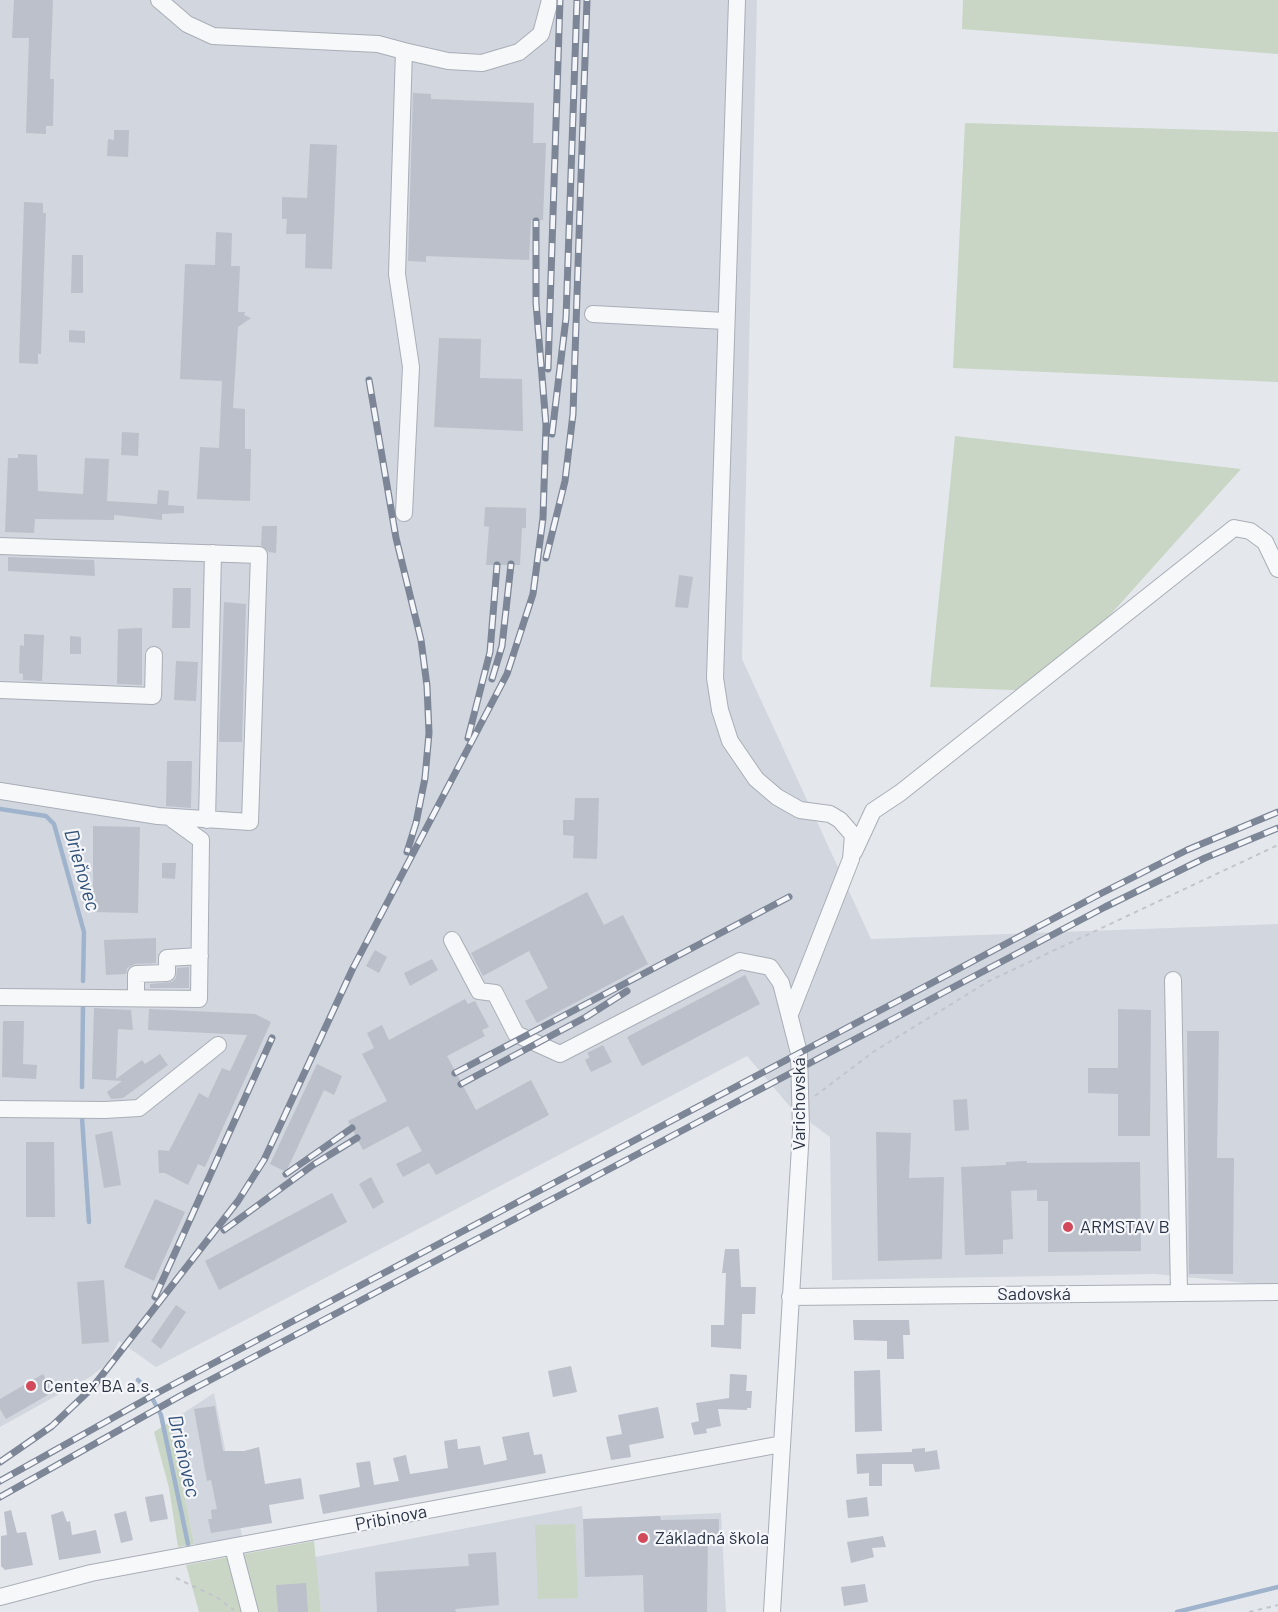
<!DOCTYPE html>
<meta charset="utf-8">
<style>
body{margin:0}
canvas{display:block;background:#e4e7ec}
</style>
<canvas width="1278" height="1612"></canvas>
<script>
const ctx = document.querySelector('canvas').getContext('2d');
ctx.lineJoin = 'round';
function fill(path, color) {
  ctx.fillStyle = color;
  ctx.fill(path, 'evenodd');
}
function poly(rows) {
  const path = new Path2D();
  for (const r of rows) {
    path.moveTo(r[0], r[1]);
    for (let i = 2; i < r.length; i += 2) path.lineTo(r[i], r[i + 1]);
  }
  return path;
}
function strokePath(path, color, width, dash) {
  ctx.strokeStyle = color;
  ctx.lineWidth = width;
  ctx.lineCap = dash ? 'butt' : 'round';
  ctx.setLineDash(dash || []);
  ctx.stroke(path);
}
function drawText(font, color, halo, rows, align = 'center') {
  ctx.font = font + ' Barlow,sans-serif';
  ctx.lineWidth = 4.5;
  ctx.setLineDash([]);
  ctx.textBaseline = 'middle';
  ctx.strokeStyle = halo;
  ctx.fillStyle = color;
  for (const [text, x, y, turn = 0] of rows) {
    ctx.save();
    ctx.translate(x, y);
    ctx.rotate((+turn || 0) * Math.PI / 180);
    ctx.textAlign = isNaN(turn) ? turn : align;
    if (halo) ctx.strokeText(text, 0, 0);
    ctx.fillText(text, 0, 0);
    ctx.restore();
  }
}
fill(poly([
 [0,0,757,0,742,659,871,939,1278,924,1278,1286,1155,1274,832,1280,830,1137,792,1109,747,1056,156,1367,119,1341,107,1364,90,1377,0,1427],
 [214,1393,244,1546,194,1544,170,1422],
 [582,1506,583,1519,721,1513,726,1612,321,1612,315,1557]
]), '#d2d6de');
fill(poly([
 [963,0,1278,0,1278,54,962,29],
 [965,123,1278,132,1278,382,953,368],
 [955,436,1241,469,1042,691,930,687],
 [170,1422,194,1544,178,1547,169,1488,154,1432],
 [575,1524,578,1598,538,1599,535,1525],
 [314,1541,321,1612,199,1612,186,1565]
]), '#c9d6c5');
strokePath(poly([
 [0,809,46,816,54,824,84,932,83,981],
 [82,1087,83,1005],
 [82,1118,89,1222],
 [138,1380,148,1390,161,1415,188,1544],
 [1177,1612,1278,1587]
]), '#9fb4cc', 4.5);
fill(poly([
 [14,0,53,0,50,79,54,79,53,126,46,126,46,134,26,133,29,38,12,38],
 [413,93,431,94,431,99,534,103,533,143,546,143,543,220,531,220,529,260,426,256,426,262,408,261],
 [114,130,129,130,128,157,107,156,108,139,114,140],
 [310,144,337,145,332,269,305,268,306,234,286,234,287,219,282,219,282,197,307,198],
 [24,202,43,203,43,213,46,213,41,354,38,354,38,364,19,363],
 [216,232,232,233,231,266,240,266,238,312,245,312,244,315,251,318,238,327,233,408,245,409,245,449,251,449,250,501,197,499,200,447,219,448,222,381,180,379,185,264,215,265],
 [72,255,83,255,83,293,71,293],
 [69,330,85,331,85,343,69,342],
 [439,338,481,339,480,378,522,379,523,431,434,427],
 [122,432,139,433,138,456,121,455],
 [18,454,37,455,38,491,83,494,85,458,109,459,107,501,157,504,158,490,169,491,168,505,184,506,184,513,162,514,162,520,114,515,114,520,35,519,34,533,5,532,8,458,18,458],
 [485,507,526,508,526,528,522,528,520,565,486,565,489,527,484,526],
 [262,526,277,526,276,553,269,552,261,545],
 [8,557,94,560,95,576,8,571],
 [679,575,693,577,688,608,675,607],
 [173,588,191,588,190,628,172,628],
 [224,602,246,604,242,742,219,742],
 [142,628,142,685,117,684,118,629],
 [24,634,44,635,42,681,23,680,23,674,19,673,20,645,24,646],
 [70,636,81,637,81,654,70,654],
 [176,661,198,662,196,701,174,700],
 [167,761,192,761,191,808,166,806],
 [575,798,599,798,597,859,573,858,574,836,563,835,563,820,574,820],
 [93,826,140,827,138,913,93,912],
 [162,863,176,863,175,879,162,878],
 [587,892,604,925,623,915,648,964,537,1023,525,1001,548,988,529,951,483,976,471,953],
 [156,938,156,963,135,964,127,968,126,974,106,975,104,940],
 [375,950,387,957,379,973,366,966],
 [432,959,438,970,410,986,404,973],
 [189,967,189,988,150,988,150,984,172,982,176,978,177,968],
 [745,975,760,1004,642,1066,627,1037],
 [465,999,468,1004,475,1001,489,1027,482,1030,485,1036,447,1056,476,1110,531,1080,549,1115,436,1175,429,1163,403,1177,396,1164,422,1151,408,1126,363,1150,348,1121,387,1101,362,1054,374,1048,367,1033,382,1025,389,1040],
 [94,1008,131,1010,133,1030,118,1029,116,1079,142,1060,145,1064,160,1054,168,1065,123,1098,111,1099,107,1092,122,1081,92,1079],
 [149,1009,255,1014,271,1022,205,1167,198,1164,188,1185,165,1173,159,1173,158,1150,169,1151,199,1093,208,1098,222,1068,230,1071,247,1035,148,1030],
 [1118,1009,1151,1010,1150,1136,1118,1136,1118,1094,1088,1093,1088,1068,1118,1068],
 [3,1021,24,1021,23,1064,37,1065,36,1079,2,1077],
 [1187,1031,1219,1031,1217,1158,1234,1158,1233,1274,1189,1274],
 [603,1045,612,1062,591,1072,585,1060,590,1057,587,1053],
 [317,1064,342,1076,334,1095,324,1090,286,1172,270,1164],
 [967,1099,969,1130,955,1131,953,1100],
 [112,1131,121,1185,104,1188,95,1135],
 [876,1132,911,1133,909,1178,944,1177,942,1259,878,1261],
 [26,1142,54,1142,55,1217,26,1217],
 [1027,1161,1027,1163,1140,1162,1141,1251,1048,1252,1048,1201,1037,1201,1037,1190,1011,1191,1013,1239,1003,1240,1003,1254,965,1255,961,1167,1006,1165,1006,1162],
 [371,1177,384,1202,373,1209,359,1184],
 [332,1193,347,1222,219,1290,205,1261],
 [155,1199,185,1212,154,1281,124,1267],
 [725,1249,739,1249,741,1287,756,1287,755,1314,742,1314,741,1349,711,1347,711,1325,724,1325,726,1273,722,1273],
 [104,1280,109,1342,82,1344,77,1282],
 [176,1305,186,1312,161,1349,151,1341],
 [853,1320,909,1320,910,1335,903,1335,904,1359,887,1359,887,1341,854,1340],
 [571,1366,577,1392,553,1397,548,1371],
 [880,1370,882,1431,855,1432,854,1371],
 [43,1374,53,1392,6,1419,0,1409,0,1399],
 [730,1374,747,1375,746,1391,752,1391,751,1408,747,1408,747,1410,718,1409,721,1426,706,1429,707,1433,694,1435,691,1423,699,1421,696,1403,729,1398],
 [215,1406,223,1451,244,1451,259,1447,265,1484,301,1478,304,1499,269,1505,272,1523,211,1533,208,1519,212,1519,211,1510,217,1509,211,1480,207,1481,194,1409],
 [658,1407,664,1438,629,1445,631,1457,611,1460,606,1437,622,1434,618,1415],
 [529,1432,534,1455,542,1454,546,1473,323,1514,319,1495,360,1487,356,1463,370,1461,374,1485,399,1481,393,1458,406,1455,410,1474,448,1468,444,1441,457,1439,458,1449,480,1446,484,1465,507,1460,502,1437],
 [925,1448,925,1452,937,1450,940,1469,915,1472,913,1464,882,1464,882,1486,869,1486,869,1473,857,1474,856,1454,912,1452,912,1449],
 [163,1494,168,1519,150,1522,145,1497],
 [867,1497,869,1516,848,1518,846,1500],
 [11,1510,17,1533,26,1532,33,1565,5,1570,1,1566,1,1536,7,1535,4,1512],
 [63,1511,67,1522,70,1521,72,1535,96,1530,101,1553,59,1560,51,1515],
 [126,1511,133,1540,121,1543,114,1514],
 [660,1516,661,1520,719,1519,719,1535,708,1536,707,1612,644,1612,643,1575,585,1577,583,1519],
 [883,1536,886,1547,872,1548,874,1557,851,1563,847,1542],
 [496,1552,499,1605,455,1609,456,1612,377,1612,375,1572,469,1566,468,1554],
 [306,1583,308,1612,278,1612,276,1585],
 [865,1584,868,1602,844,1606,841,1587]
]), '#bbc0ca');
const minor = poly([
 [159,0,187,24,213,36,378,44,404,51,397,274,411,367,404,513],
 [737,0,715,678,720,710,730,741,756,779,777,797,800,810,830,814,840,820,853,835,851,859,790,1014],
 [404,51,448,61,482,63,519,52,541,34,550,0],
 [593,314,725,321],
 [0,546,259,555,250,822,158,816,0,791],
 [0,690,153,696,154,655],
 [207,820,213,553],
 [854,852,873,811,900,793,1234,528,1250,531,1265,542,1278,569],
 [452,940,479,991,495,993,516,1034,560,1054,740,961,770,967,781,983,799,1053,801,1130,772,1612],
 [1173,980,1179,1293],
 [0,997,199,999,201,840,172,819],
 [136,997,136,974,167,973,167,958,200,956],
 [0,1109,105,1110,139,1108,218,1045],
 [790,1297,1278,1292],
 [233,1547,250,1612],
 [0,1597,91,1573,782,1444]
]);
strokePath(minor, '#a9aeb7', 18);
strokePath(poly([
 [815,1096,873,1052,989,981,1278,845],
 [176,1578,216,1597,234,1610],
 [1249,1612,1278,1605]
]), '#c2c5cb', 2, [4.5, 4.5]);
strokePath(minor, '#f7f8fa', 16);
const rail = poly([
 [548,369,560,0],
 [369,380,396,538,421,640,427,686,429,733,425,778,416,823,407,852],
 [552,434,566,318,577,0],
 [546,558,565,481,573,414,587,0],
 [492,679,502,646,511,564],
 [468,738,490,652,497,565],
 [455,1073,789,897],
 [461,1084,586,1017,627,991],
 [286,1174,352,1128],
 [224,1230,313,1165,357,1138],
 [155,1297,272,1038],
 [0,1462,52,1426,92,1388,238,1201,264,1160,353,968,507,674,533,594,543,518,546,425,536,303,536,221],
 [0,1481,159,1392,1098,895,1187,850,1278,812],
 [0,1497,180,1396,1105,907,1205,858,1278,828]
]);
strokePath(rail, '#7d8696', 7);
strokePath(rail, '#f4f6f9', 4.5, [14]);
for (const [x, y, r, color] of [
 [1068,1227,6,"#d1495b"],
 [31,1386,6,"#d1495b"],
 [643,1538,6,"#d1495b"]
]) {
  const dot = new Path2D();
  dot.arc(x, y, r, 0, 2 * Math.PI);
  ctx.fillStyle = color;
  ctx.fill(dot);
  strokePath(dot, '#f4f6f9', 2);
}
drawText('18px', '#2b3445', '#f4f6f9', [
 ["Varichovská",799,1104,-90],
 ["Sadovská",1034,1294],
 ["Pribinova",391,1518,-11]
]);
drawText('18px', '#2b3445', '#f4f6f9', [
 ["ARMSTAV B",1080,1227],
 ["Centex BA a.s.",43,1386],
 ["Základná škola",655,1538]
], 'left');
drawText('italic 20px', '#34527a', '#f4f6f9', [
 ["Drieňovec",82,870,74],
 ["Drieňovec",184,1456,77]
]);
</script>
